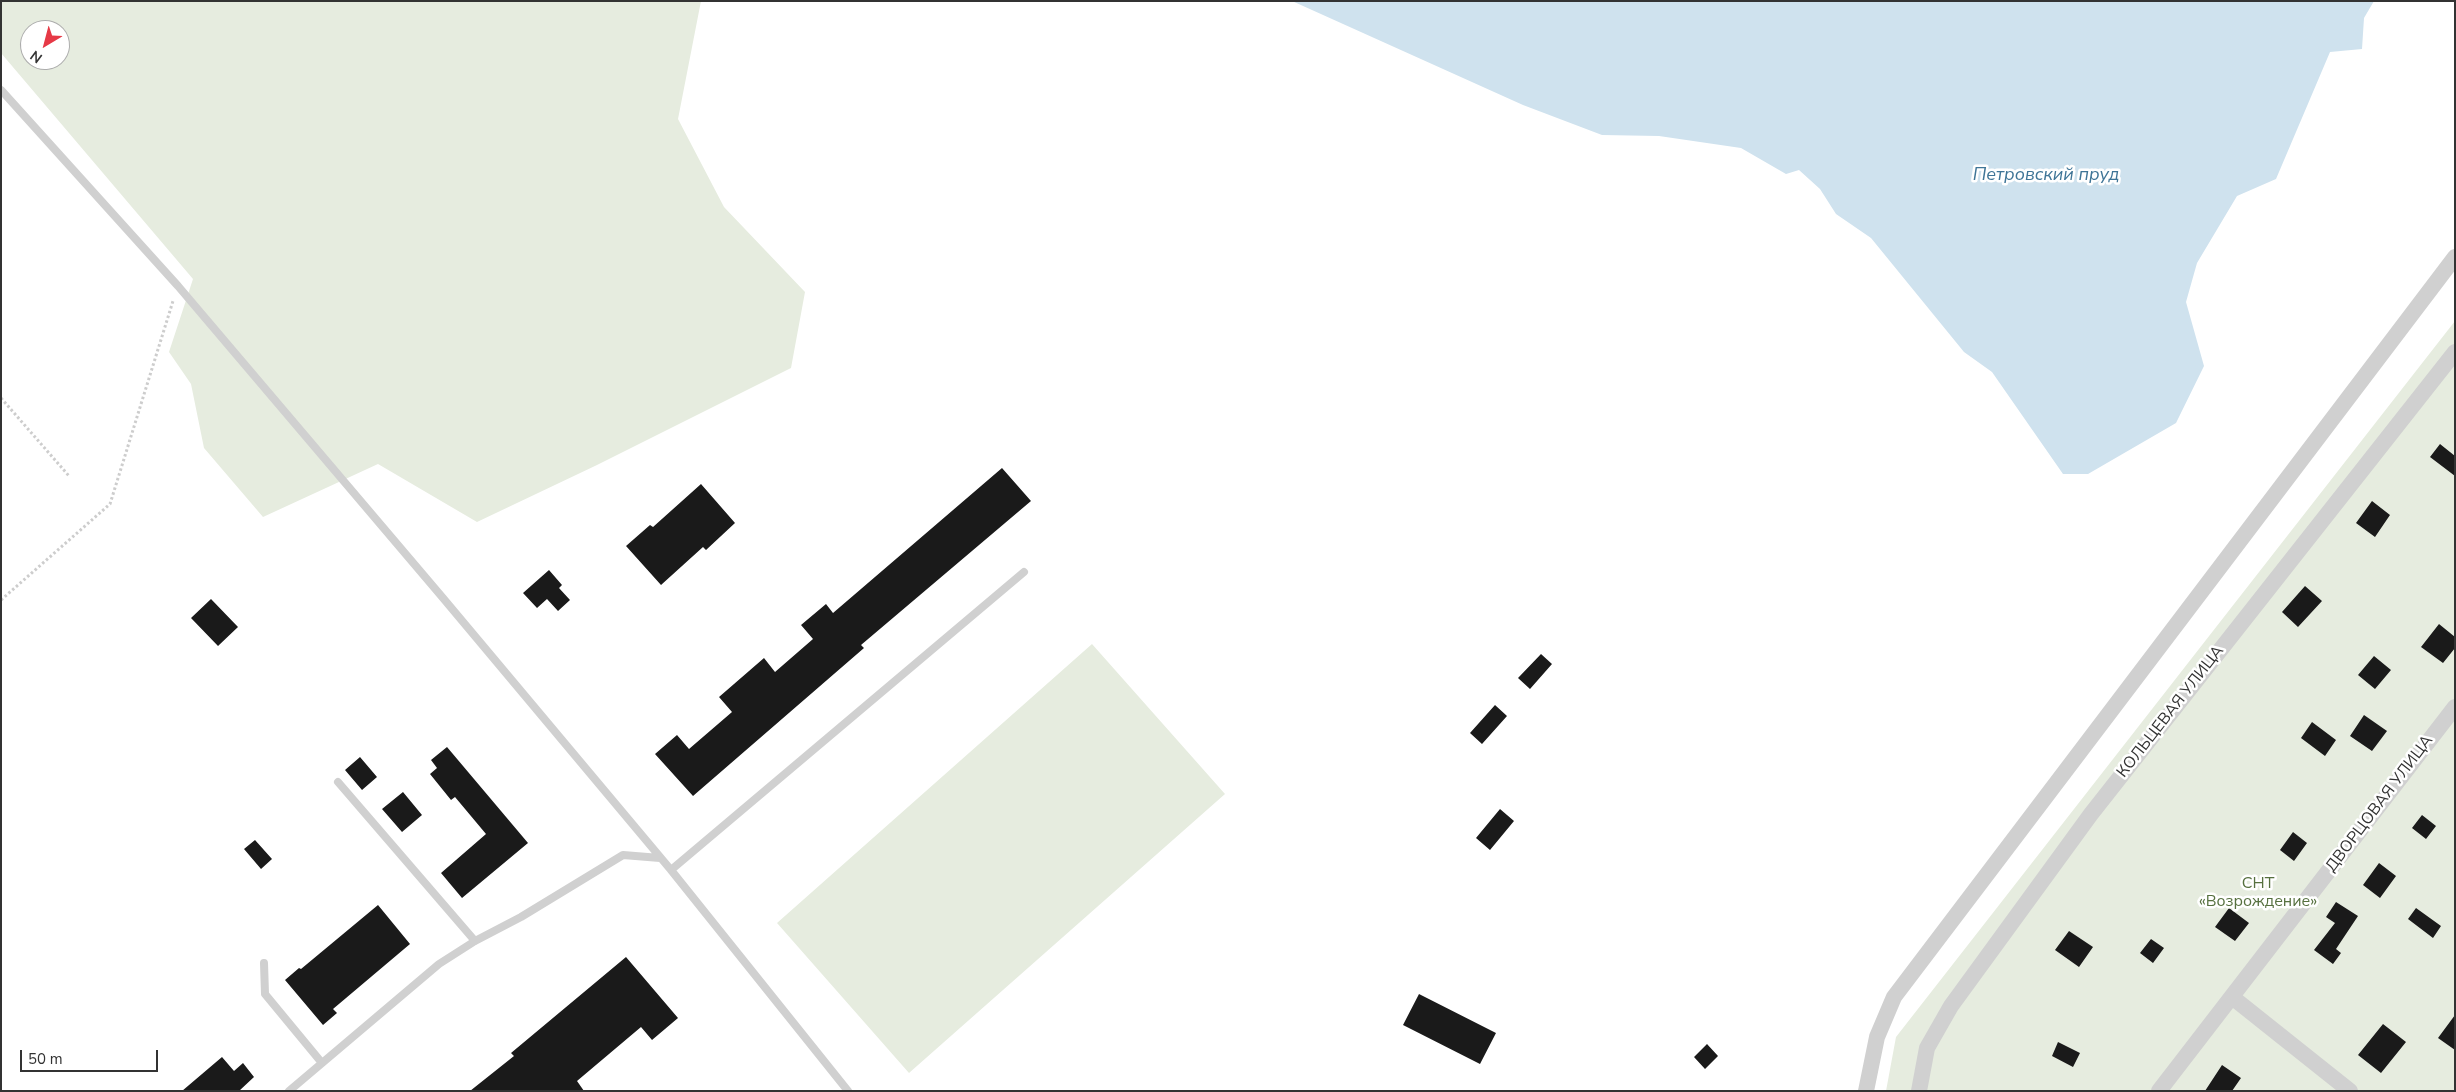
<!DOCTYPE html>
<meta charset="utf-8">
<style>
body{margin:0}
#map{position:relative;width:2456px;height:1092px;overflow:hidden;background:#fff;font-family:"Nunito Sans",sans-serif}
canvas{display:block}
.frame{position:absolute;inset:0;border:2px solid #333;pointer-events:none}
.north{position:absolute;left:20px;top:20px;width:50px;height:50px;box-sizing:border-box;background:#fff;border:1px solid #adadad;border-radius:50%;rotate:217deg;font-size:14px;font-weight:700;line-height:20px;text-align:center;color:#333}
.north::after{content:'';display:block;margin:auto;width:18px;height:22px;background:#e63946;clip-path:polygon(50% 0,100% 100%,50% 72%,0 100%)}
.scale{position:absolute;left:20px;top:1050px;width:138px;height:22px;box-sizing:border-box;border:2px solid #333;border-top:0;padding-left:6px;font-size:15px;line-height:18px;white-space:nowrap;color:#333;-webkit-text-stroke:4px #fff;paint-order:stroke}
</style>
<div id="map">
<canvas width="2456" height="1092"></canvas>
<div class="frame"></div>
<div class="north">N</div>
<div class="scale">50 m</div>
</div>
<script>
const ctx = document.querySelector('canvas').getContext('2d');
ctx.lineJoin = 'round';
function fill(path, color) {
  ctx.fillStyle = color;
  ctx.fill(path, 'evenodd');
}
function poly(rows) {
  const path = new Path2D();
  for (const r of rows) {
    path.moveTo(r[0], r[1]);
    for (let i = 2; i < r.length; i += 2) path.lineTo(r[i], r[i + 1]);
  }
  return path;
}
function strokePath(path, color, width, dash) {
  ctx.strokeStyle = color;
  ctx.lineWidth = width;
  ctx.lineCap = dash ? 'butt' : 'round';
  ctx.setLineDash(dash || []);
  ctx.stroke(path);
}
function drawText(font, color, halo, rows, align = 'center') {
  ctx.font = font + ' "Nunito Sans",sans-serif';
  ctx.lineWidth = 5;
  ctx.setLineDash([]);
  ctx.textBaseline = 'middle';
  ctx.strokeStyle = halo;
  ctx.fillStyle = color;
  for (const [text, x, y, turn = 0] of rows) {
    ctx.save();
    ctx.translate(x, y);
    ctx.rotate((+turn || 0) * Math.PI / 180);
    ctx.textAlign = isNaN(turn) ? turn : align;
    if (halo) ctx.strokeText(text, 0, 0);
    ctx.fillText(text, 0, 0);
    ctx.restore();
  }
}
fill(poly([
 [1,1,701,1,678,119,724,207,805,292,791,368,597,465,477,522,378,464,263,517,204,448,191,384,169,352,193,279,1,53],
 [30,30,60,30,60,60,30,60],
 [2455,321,2455,1091,1886,1091,1896,1037],
 [1092,644,1225,794,909,1073,777,923]
]), '#e6ecdf');
fill(poly([
 [1292,1,2374,1,2364,18,2362,49,2330,52,2276,179,2237,196,2197,263,2186,302,2204,366,2176,423,2088,474,2063,474,1992,372,1964,352,1871,238,1836,214,1820,189,1799,170,1786,174,1741,148,1659,136,1602,135,1523,105]
]), '#cfe2ee');
fill(poly([
 [2440,444,2455,456,2455,476,2430,457],
 [1002,468,1031,501,861,645,864,648,693,796,655,754,677,735,689,749,732,712,719,697,764,658,775,672,813,639,801,625,826,604,833,613],
 [701,484,735,523,706,550,703,547,661,585,626,546,650,525,653,527],
 [2372,501,2390,515,2375,537,2356,523],
 [549,570,562,585,559,588,570,600,558,611,547,599,537,608,523,593],
 [2305,586,2322,601,2298,627,2282,612],
 [211,599,238,627,218,646,191,618],
 [2439,624,2455,637,2455,648,2443,663,2421,647],
 [1541,654,1552,664,1530,689,1518,678],
 [2374,656,2391,670,2375,689,2358,675],
 [1495,705,1507,716,1482,744,1470,733],
 [2364,715,2387,731,2372,751,2350,736],
 [2312,722,2336,740,2325,756,2301,738],
 [447,747,528,843,462,898,441,873,486,834,455,797,451,800,430,774,437,768,431,760],
 [360,757,377,777,362,790,345,770],
 [403,792,422,815,402,832,382,809],
 [1500,809,1514,821,1490,850,1476,838],
 [2422,815,2436,826,2426,839,2412,828],
 [2293,832,2307,843,2294,861,2280,850],
 [255,840,272,859,261,869,244,849],
 [2379,863,2396,876,2380,898,2363,885],
 [2336,902,2358,916,2336,949,2341,953,2333,964,2314,950,2335,923,2326,917],
 [378,905,410,944,333,1009,337,1013,323,1025,285,980,299,968,301,969],
 [2229,908,2249,923,2235,941,2215,927],
 [2416,908,2441,926,2433,938,2408,919],
 [2069,931,2093,947,2079,967,2055,950],
 [2151,939,2164,948,2153,963,2140,953],
 [626,957,678,1018,652,1040,641,1027,577,1081,584,1091,470,1091,514,1056,511,1053],
 [1419,994,1496,1033,1480,1064,1403,1025],
 [2455,1015,2455,1050,2438,1038],
 [2383,1024,2406,1042,2381,1073,2358,1055],
 [2058,1042,2080,1053,2073,1067,2052,1056],
 [1707,1044,1718,1056,1705,1069,1694,1057],
 [222,1057,234,1071,243,1063,254,1077,239,1091,182,1091],
 [2222,1065,2241,1078,2232,1091,2205,1091]
]), '#1a1a1a');
strokePath(poly([
 [1,398,69,476],
 [1,600,110,504,173,301]
]), '#cdcdcd', 3, [2.5, 2.5]);
strokePath(poly([
 [1,90,178,286,443,598,671,870,848,1091],
 [338,782,475,941],
 [671,870,1024,572],
 [264,963,265,994,322,1063],
 [289,1091,439,964,475,941,521,917,623,855,660,858]
]), '#d0d0d0', 8);
strokePath(poly([
 [2232,997,2350,1091],
 [1866,1091,1877,1037,1894,997,2455,257],
 [1919,1091,1927,1048,1951,1006,2091,814,2455,352],
 [2159,1091,2455,707]
]), '#d0d0d0', 16);
drawText('16px', '#333', '#fff', [
 ["КОЛЬЦЕВАЯ УЛИЦА",2171,712,-52],
 ["ДВОРЦОВАЯ УЛИЦА",2380,804,-53]
]);
drawText('16px', '#56703f', '#fff', [
 ["СНТ",2258,884],
 ["«Возрождение»",2258,902]
]);
drawText('italic 18px', '#3f7597', '#fff', [
 ["Петровский пруд",2046,176]
]);
</script>
